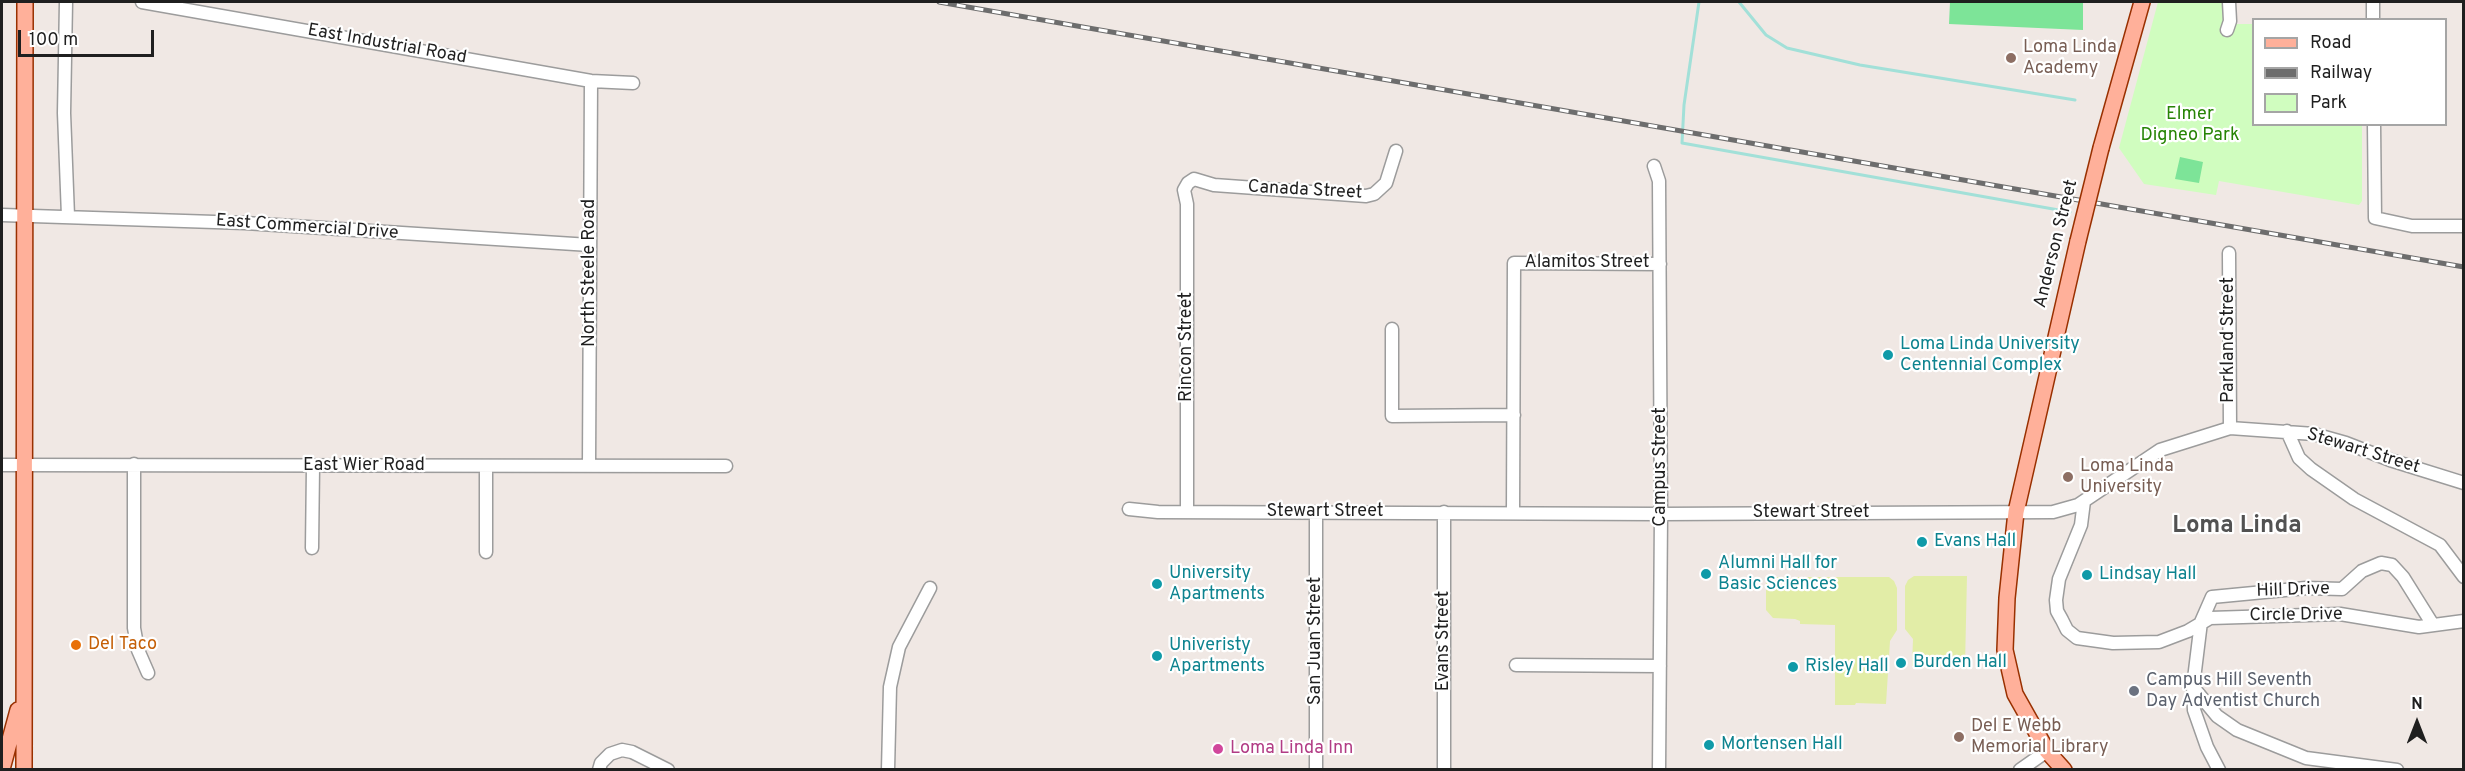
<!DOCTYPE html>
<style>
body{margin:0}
#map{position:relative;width:2465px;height:771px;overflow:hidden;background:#f0e8e4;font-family:Overpass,sans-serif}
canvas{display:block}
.frame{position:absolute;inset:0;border:3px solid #1f1f1f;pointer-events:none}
.legend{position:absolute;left:2252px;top:18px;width:195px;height:108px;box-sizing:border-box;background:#fff;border:2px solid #a5a5a5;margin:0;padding:8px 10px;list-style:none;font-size:18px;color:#1f1f1f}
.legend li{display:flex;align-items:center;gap:12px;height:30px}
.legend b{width:30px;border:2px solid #a5a5a5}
.north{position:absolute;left:2387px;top:693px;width:60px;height:60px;-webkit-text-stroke:4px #fff;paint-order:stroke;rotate:0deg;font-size:16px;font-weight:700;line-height:24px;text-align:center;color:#1f1f1f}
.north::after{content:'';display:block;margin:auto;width:21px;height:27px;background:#1f1f1f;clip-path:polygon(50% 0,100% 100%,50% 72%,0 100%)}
.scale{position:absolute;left:18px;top:30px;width:136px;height:27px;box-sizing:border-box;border:3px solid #1f1f1f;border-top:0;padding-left:8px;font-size:18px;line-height:21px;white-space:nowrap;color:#1f1f1f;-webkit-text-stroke:4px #fff;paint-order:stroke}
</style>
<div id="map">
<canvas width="2465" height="771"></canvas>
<div class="frame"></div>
<ul class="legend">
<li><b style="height:8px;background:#ffb09a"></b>Road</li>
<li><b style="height:8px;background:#6d6d6d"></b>Railway</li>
<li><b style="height:16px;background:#d0fdbf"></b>Park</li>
</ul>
<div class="north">N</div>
<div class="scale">100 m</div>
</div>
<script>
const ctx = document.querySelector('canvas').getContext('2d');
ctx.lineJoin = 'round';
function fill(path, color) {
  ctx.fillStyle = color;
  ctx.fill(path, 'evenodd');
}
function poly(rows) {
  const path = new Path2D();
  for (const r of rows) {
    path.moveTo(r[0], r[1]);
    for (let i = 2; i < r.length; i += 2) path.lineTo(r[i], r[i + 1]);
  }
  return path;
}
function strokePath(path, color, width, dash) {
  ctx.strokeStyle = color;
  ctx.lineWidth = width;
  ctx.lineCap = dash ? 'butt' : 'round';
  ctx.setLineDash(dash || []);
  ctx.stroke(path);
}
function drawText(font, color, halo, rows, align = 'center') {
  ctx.font = font + ' Overpass,sans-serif';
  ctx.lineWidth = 4.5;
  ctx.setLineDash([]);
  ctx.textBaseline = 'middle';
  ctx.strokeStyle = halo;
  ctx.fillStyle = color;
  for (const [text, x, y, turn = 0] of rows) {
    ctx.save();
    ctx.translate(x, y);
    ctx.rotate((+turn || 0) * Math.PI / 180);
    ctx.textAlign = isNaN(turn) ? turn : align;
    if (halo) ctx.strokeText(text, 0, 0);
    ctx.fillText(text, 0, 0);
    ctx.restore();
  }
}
fill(poly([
 [1914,576,1967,576,1965,665,1912,666,1913,639,1905,629,1905,586,1908,580],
 [1770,577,1787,577,1795,579,1798,577,1889,577,1894,581,1897,588,1897,630,1890,641,1886,704,1856,703,1855,705,1835,705,1835,625,1800,624,1800,621,1795,619,1773,618,1766,610,1766,580]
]), '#e2eda7');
fill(poly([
 [2158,2,2223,2,2224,24,2253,24,2254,124,2362,125,2362,201,2359,205,2219,181,2216,195,2144,184,2119,148]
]), '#d0fdbf');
fill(poly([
 [1950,2,2083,2,2083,30,1949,24],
 [2180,157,2203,162,2199,183,2175,179]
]), '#7de498');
strokePath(poly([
 [1699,2,1684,105,1682,143,2070,212],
 [1739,2,1766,35,1787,48,1860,65,2075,100]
]), '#a2e0d8', 3);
const minor = poly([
 [66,2,64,113,68,216],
 [142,2,591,81,633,83],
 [2373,2,2373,20],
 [2227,30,2230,21,2229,2],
 [2374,124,2375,218,2412,226,2464,226],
 [1654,166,1659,181,1661,514,1659,770],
 [2,215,245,223,590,245],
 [2229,253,2230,428],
 [1392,329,1392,416,1514,415],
 [2287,431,2299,458,2311,469,2354,499,2440,545,2464,577],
 [134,464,134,628,138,650,148,673],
 [2,465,726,466],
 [589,465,591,81],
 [486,466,486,552],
 [2084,501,2081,525,2059,579,2056,600,2057,611,2062,620,2067,630,2077,638,2113,643,2159,642,2188,631,2210,618,2340,614,2419,627,2464,621],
 [1129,509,1158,512,1661,514,2053,512,2078,505,2160,450,2230,428,2314,434,2346,443,2390,460,2464,483],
 [1187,512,1187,204,1184,190,1188,183,1194,179,1214,185,1366,196,1374,194,1386,183,1396,151],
 [1513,512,1514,263,1660,264],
 [312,548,313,467],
 [1516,665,1660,666],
 [2193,687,2194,710,2207,747,2219,770],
 [599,770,601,763,610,754,622,750,632,752,668,770],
 [888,770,890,687,899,647,930,588],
 [1316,770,1316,512],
 [1444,770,1444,512],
 [2020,770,2047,751],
 [2397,770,2306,758,2237,730,2217,716,2193,687,2201,622,2212,597,2306,588,2342,589,2362,571,2381,563,2392,565,2403,577,2433,625]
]);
const major = poly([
 [2101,148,2142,2],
 [2,769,18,710],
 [24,770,25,2],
 [2064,770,2047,751,2015,694,2005,650,2007,598,2016,512,2078,241]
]);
strokePath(minor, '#9c9c9c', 15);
strokePath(major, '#993000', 18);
strokePath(minor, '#fff', 12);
strokePath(major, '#ffb09a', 15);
const rail = poly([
 [939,2,2464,267]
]);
strokePath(rail, '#6d6d6d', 5);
strokePath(rail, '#fff', 3, [9]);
const majorBridge = poly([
 [2078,241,2101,148]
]);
strokePath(majorBridge, '#993000', 18, []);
strokePath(majorBridge, '#ffb09a', 15);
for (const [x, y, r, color] of [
 [2011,58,6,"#8d6e63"],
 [1888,355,6,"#0f9aa8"],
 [2068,477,6,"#8d6e63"],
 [1922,542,6,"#0f9aa8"],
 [1706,574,6,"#0f9aa8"],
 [2087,575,6,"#0f9aa8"],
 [1157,584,6,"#0f9aa8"],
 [76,645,6,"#e8710a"],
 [1157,656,6,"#0f9aa8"],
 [1901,663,6,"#0f9aa8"],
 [1793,667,6,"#0f9aa8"],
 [2134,691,6,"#6b7280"],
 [1959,737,6,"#8d6e63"],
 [1709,745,6,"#0f9aa8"],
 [1218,749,6,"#d1479c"]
]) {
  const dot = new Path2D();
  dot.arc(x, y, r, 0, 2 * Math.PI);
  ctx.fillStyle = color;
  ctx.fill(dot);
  strokePath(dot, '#fff', 2);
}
drawText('18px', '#1f1f1f', '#fff', [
 ["East Industrial Road",387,45,10],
 ["Canada Street",1305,191,3],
 ["East Commercial Drive",307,228,4],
 ["Anderson Street",2057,244,-76],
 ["Alamitos Street",1587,263],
 ["North Steele Road",590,273,-90],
 ["Parkland Street",2229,340,-90],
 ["Rincon Street",1187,347,-90],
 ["Stewart Street",2363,452,17],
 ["East Wier Road",364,466],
 ["Campus Street",1661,467,-90],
 ["Stewart Street",1325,512],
 ["Stewart Street",1811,513],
 ["Hill Drive",2293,591,-2],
 ["Circle Drive",2296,616,-1],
 ["San Juan Street",1316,641,-90],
 ["Evans Street",1444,641,-90]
]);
drawText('18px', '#785e54', '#fff', [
 ["Loma Linda",2023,48],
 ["Academy",2023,69],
 ["Loma Linda",2080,467],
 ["University",2080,488],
 ["Del E Webb",1971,727],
 ["Memorial Library",1971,748]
], 'left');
drawText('18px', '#278405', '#fff', [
 ["Elmer",2190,115],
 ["Digneo Park",2190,136]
]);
drawText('18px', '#0d838f', '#fff', [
 ["Loma Linda University",1900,345],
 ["Centennial Complex",1900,366],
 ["Evans Hall",1934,542],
 ["Alumni Hall for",1718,564],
 ["Basic Sciences",1718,585],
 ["University",1169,574],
 ["Apartments",1169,595],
 ["Lindsay Hall",2099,575],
 ["Univeristy",1169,646],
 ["Apartments",1169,667],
 ["Burden Hall",1913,663],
 ["Risley Hall",1805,667],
 ["Mortensen Hall",1721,745]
], 'left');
drawText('18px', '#c56008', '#fff', [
 ["Del Taco",88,645]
], 'left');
drawText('18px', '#5b616d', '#fff', [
 ["Campus Hill Seventh",2146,681],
 ["Day Adventist Church",2146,702]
], 'left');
drawText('18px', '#b23c85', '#fff', [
 ["Loma Linda Inn",1230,749]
], 'left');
drawText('bold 24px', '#525252', '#fff', [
 ["Loma Linda",2237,527]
]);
</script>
